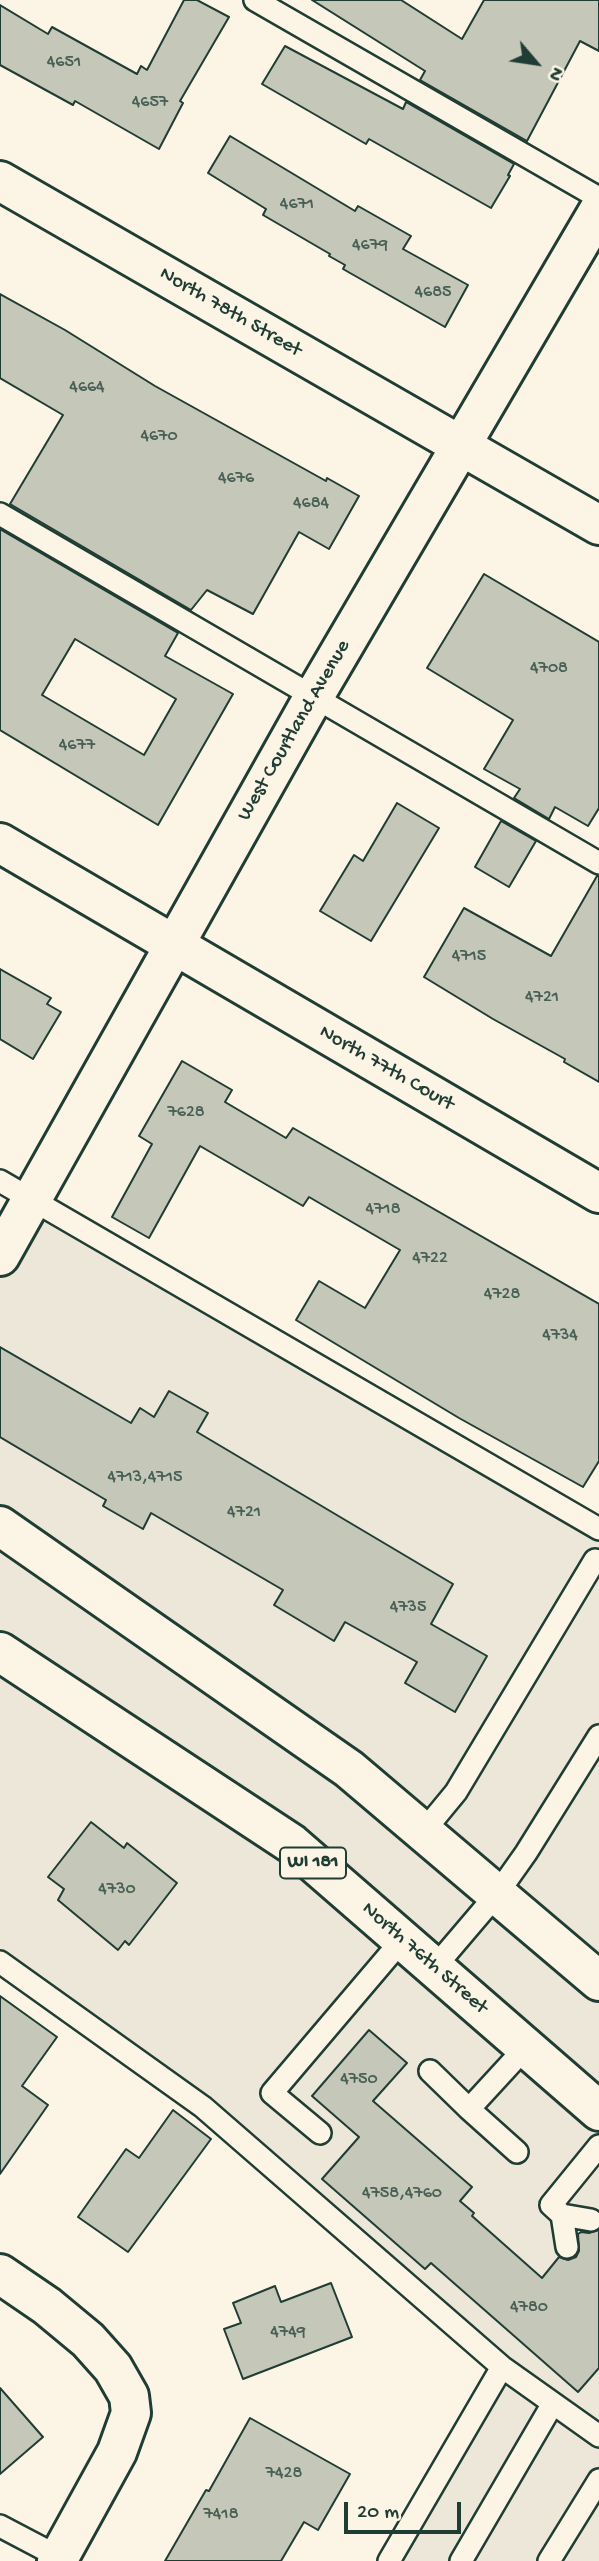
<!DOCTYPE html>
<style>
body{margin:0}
#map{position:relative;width:599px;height:2561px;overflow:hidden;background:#fcf5e5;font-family:"Gochi Hand",sans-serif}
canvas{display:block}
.north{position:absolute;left:501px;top:28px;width:70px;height:70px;-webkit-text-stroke:5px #fcf5e5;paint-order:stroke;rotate:119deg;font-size:19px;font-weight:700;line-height:28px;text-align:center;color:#1f3d34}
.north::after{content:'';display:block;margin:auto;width:24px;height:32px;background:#1f3d34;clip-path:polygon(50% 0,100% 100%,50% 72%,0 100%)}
.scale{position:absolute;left:344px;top:2502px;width:117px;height:32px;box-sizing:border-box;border:4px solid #1f3d34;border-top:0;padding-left:9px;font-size:21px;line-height:24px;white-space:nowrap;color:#1f3d34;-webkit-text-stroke:5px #fcf5e5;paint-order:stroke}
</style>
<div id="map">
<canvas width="599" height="2561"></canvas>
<div class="north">N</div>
<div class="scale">20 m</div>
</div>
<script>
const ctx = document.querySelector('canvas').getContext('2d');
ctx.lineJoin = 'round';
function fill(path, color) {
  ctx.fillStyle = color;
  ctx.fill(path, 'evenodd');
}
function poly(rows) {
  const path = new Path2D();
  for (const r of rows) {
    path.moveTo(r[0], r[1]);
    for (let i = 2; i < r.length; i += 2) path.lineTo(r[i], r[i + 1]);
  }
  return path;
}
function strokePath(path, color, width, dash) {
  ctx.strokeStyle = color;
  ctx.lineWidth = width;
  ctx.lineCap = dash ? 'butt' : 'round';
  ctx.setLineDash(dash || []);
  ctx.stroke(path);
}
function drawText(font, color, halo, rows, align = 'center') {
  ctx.font = font + ' "Gochi Hand",sans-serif';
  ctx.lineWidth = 6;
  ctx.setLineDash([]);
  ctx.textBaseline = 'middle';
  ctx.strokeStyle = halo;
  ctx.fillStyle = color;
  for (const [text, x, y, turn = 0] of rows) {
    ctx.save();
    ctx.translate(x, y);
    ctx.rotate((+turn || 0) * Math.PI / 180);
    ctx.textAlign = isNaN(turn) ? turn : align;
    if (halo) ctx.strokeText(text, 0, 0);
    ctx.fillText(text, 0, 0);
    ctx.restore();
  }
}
fill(poly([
 [32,1200,599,1529,599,2561,391,2561,495,2376,205,2103,0,1961,0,1264]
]), '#ece7d8');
const building = poly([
 [184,0,197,0,229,17,180,101,183,103,159,149,75,101,73,105,0,65,0,5,48,34,52,27,137,74,141,66,147,70,184,0],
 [312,0,401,0,462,39,484,0,599,0,599,51,580,41,527,141,420,80,425,71,312,0],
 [285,46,403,109,406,102,514,164,508,175,510,176,491,208,369,139,366,144,262,84,285,46],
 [230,136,355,211,358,206,411,236,403,249,468,285,445,327,343,269,345,265,329,256,330,254,263,215,266,209,208,173,230,136],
 [0,294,65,330,155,386,326,481,327,478,359,496,329,549,299,532,253,614,207,590,191,610,10,504,63,415,0,378,0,294],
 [0,529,178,633,165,656,233,694,158,825,0,730,0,529],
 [75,639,176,699,144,755,42,695,75,639],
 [484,574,599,642,599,808,588,826,555,807,549,819,514,798,520,789,484,769,513,720,427,668,484,574],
 [397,803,439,828,371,941,320,911,354,855,363,861,397,803],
 [501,821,536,841,509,887,475,867,501,821],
 [597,876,599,876,599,1082,564,1062,565,1059,493,1019,424,977,464,908,551,956,597,876],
 [0,969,51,998,47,1004,61,1012,33,1059,0,1039,0,969],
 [182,1061,232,1090,225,1102,286,1138,293,1128,599,1304,599,1461,583,1487,459,1418,296,1320,319,1281,365,1308,400,1250,309,1197,303,1206,200,1146,149,1238,112,1217,152,1144,139,1136,182,1061],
 [0,1347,131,1423,140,1408,154,1417,169,1391,208,1413,197,1432,453,1584,431,1624,487,1656,455,1712,405,1683,417,1662,345,1622,334,1641,274,1605,283,1590,151,1513,143,1529,103,1506,106,1500,0,1437,0,1347],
 [91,1822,124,1848,127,1843,177,1883,129,1945,125,1941,118,1950,58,1900,64,1889,48,1877,91,1822],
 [0,1996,57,2037,22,2086,48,2105,0,2174,0,1996],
 [369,2030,407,2063,373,2101,472,2187,460,2201,474,2213,472,2216,542,2278,559,2257,568,2260,576,2257,579,2251,578,2234,581,2232,589,2233,599,2230,599,2368,578,2392,431,2263,425,2269,322,2179,359,2137,312,2096,369,2030],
 [173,2110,211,2139,128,2252,78,2217,126,2149,139,2158,173,2110],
 [331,2283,352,2337,243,2379,224,2329,241,2323,233,2303,275,2286,281,2302,331,2283],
 [0,2388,43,2437,0,2474,0,2388],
 [250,2418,350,2474,318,2530,304,2522,281,2561,165,2561,206,2490,209,2491,250,2418]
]);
fill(building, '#c5c7b9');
strokePath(building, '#1f3d34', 2);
const lane = poly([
 [255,0,599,198],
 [0,514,599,863],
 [0,1181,599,1529],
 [423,1832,456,1792,595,1560,599,1562],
 [0,1962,203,2107,502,2367,599,2436],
 [434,1968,497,1894,526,1853,599,1736],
 [430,2071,469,2109],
 [320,2133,272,2093,402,1940],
 [517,2152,469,2109,526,2047],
 [562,2215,567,2247],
 [591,2220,562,2215,551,2205,599,2146],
 [0,2526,59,2557],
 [389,2561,502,2367],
 [461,2561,552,2405],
 [549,2561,599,2480]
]);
const street = poly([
 [0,181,599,525],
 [0,843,599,1193],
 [0,1256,313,698,599,210],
 [0,2274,47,2306,88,2340,113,2368,129,2396,131,2413,117,2452,57,2561]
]);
const primary = poly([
 [0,1526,349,1769,599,1981],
 [0,1652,292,1844,599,2111]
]);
strokePath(lane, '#1f3d34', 26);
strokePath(street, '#1f3d34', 44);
strokePath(primary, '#1f3d34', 44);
strokePath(lane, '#fcf5e5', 21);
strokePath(street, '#fcf5e5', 38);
strokePath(primary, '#fcf5e5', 38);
drawText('18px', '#486055', null, [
 ["4651",64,63],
 ["4657",150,103],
 ["4671",297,205],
 ["4679",370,246],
 ["4685",433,293],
 ["4664",87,388],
 ["4670",159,437],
 ["4676",236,479],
 ["4684",311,504],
 ["4708",549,669],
 ["4677",77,746],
 ["4715",469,957],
 ["4721",542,998],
 ["7628",186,1113],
 ["4718",383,1210],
 ["4722",430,1259],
 ["4728",502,1295],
 ["4734",560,1336],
 ["4713,4715",145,1478],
 ["4721",244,1513],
 ["4735",408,1608],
 ["4730",117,1890],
 ["4750",359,2080],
 ["4758,4760",402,2194],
 ["4780",529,2308],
 ["4749",288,2333],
 ["7428",284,2474],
 ["7418",221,2515]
]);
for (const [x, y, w] of [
 [313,1863,66]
]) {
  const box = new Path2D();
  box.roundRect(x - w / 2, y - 15.5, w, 31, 5);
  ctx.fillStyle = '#fcf5e5';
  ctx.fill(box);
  strokePath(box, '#1f3d34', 2);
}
drawText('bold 19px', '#1f3d34', null, [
 ["WI 181",313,1863]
]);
drawText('21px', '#1f3d34', '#fcf5e5', [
 ["North 78th Street",230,313,30],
 ["West Courtland Avenue",295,731,-60],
 ["North 77th Court",386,1069,30],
 ["North 76th Street",424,1959,41]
]);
</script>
